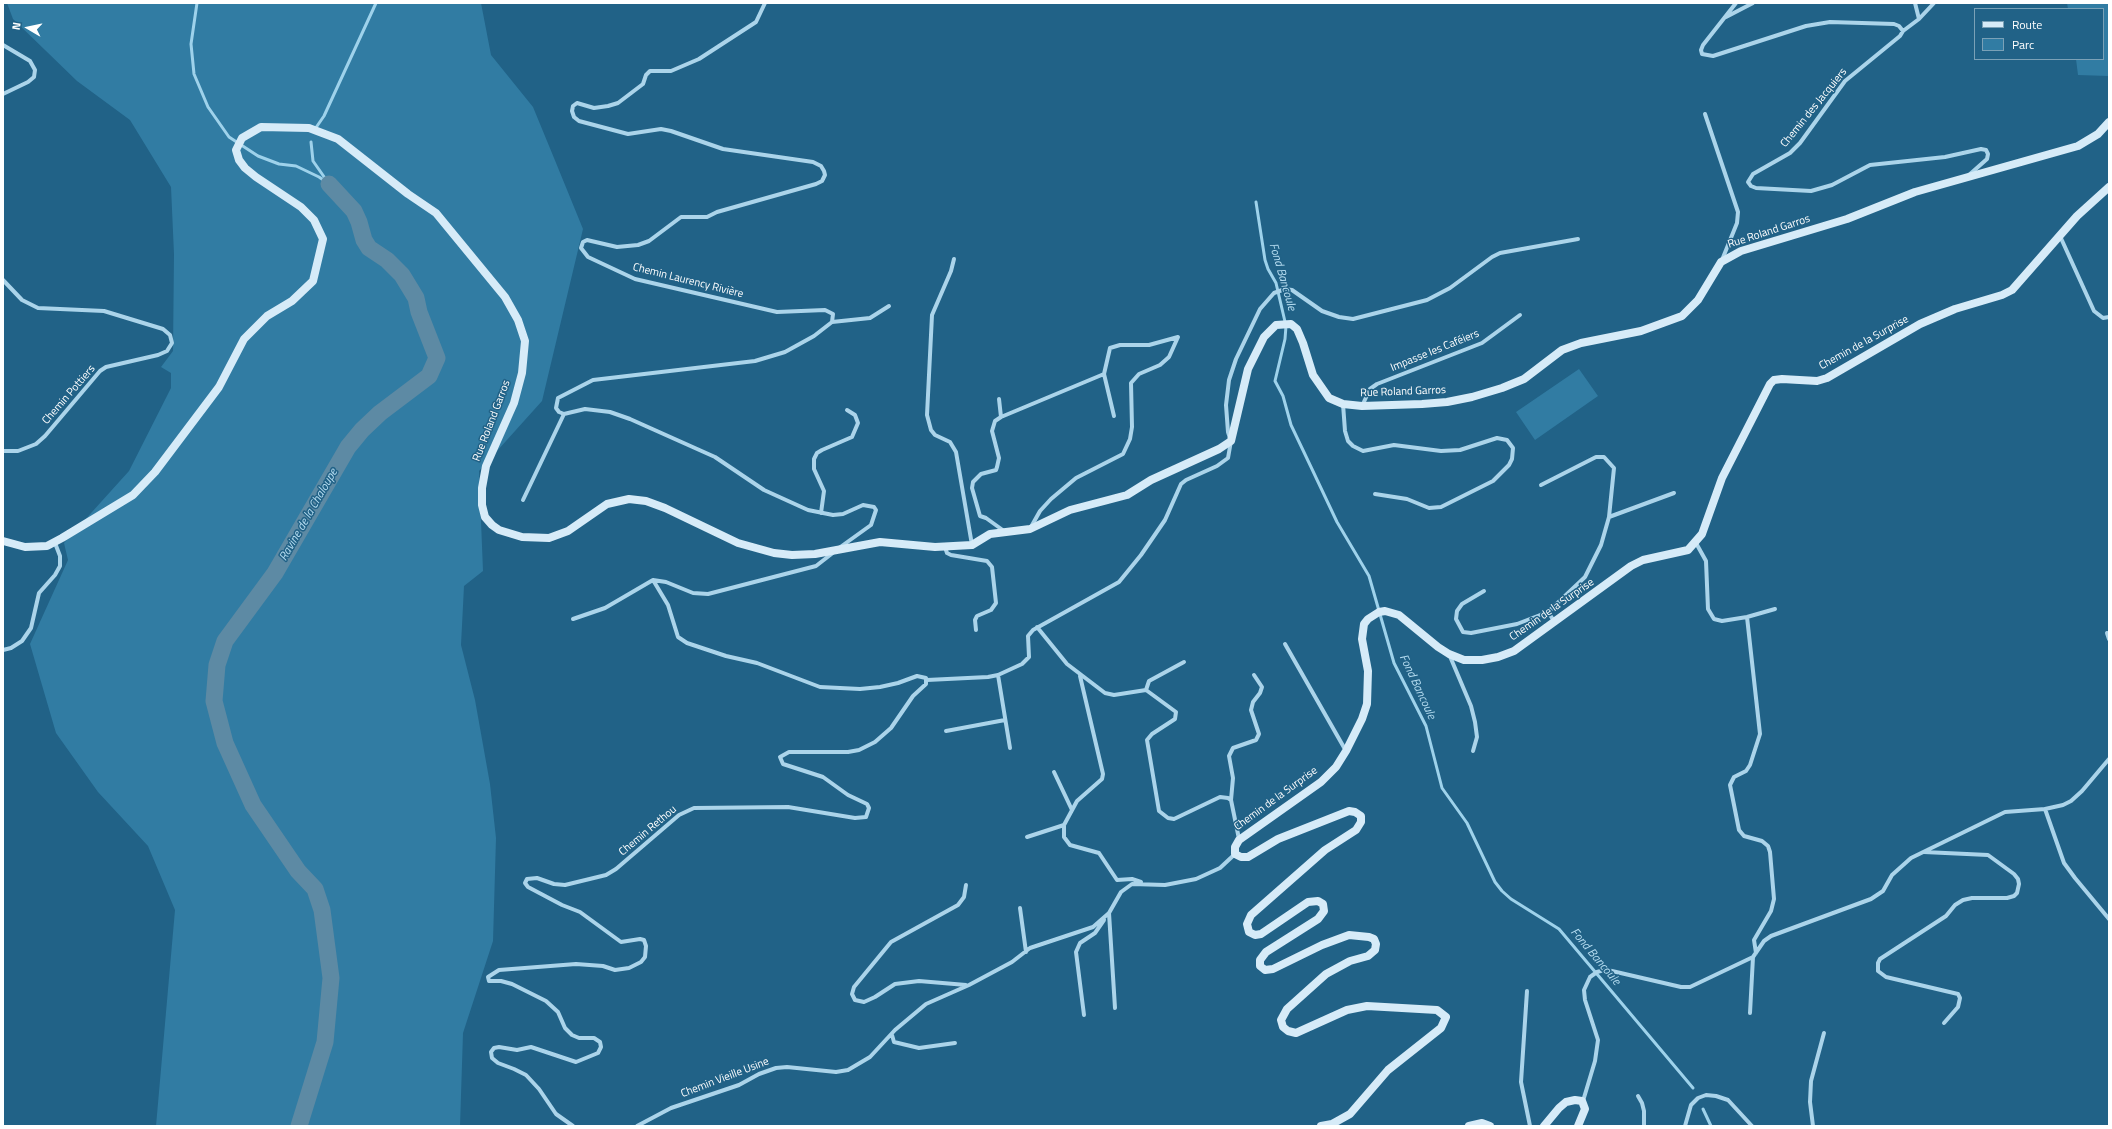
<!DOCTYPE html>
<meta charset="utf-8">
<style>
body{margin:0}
#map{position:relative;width:2112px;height:1129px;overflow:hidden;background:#216287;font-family:"Titillium Web",sans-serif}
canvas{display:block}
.frame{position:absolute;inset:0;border:4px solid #fff;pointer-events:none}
.legend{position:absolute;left:1974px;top:8px;width:130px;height:52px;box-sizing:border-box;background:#216287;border:1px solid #7aa1b7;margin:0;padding:5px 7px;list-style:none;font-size:12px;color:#fff}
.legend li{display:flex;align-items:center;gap:8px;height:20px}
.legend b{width:20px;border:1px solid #7aa1b7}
.north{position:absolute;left:8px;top:8px;width:40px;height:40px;-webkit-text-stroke:3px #216287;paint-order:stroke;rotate:279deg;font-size:11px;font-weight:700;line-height:16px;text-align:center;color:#fff}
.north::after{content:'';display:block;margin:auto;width:14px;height:18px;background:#fff;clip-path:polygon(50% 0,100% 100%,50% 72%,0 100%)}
</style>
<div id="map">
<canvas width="2112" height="1129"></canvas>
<div class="frame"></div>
<ul class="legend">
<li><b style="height:5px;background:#d6ebf8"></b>Route</li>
<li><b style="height:11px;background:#317ca3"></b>Parc</li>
</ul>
<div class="north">N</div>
</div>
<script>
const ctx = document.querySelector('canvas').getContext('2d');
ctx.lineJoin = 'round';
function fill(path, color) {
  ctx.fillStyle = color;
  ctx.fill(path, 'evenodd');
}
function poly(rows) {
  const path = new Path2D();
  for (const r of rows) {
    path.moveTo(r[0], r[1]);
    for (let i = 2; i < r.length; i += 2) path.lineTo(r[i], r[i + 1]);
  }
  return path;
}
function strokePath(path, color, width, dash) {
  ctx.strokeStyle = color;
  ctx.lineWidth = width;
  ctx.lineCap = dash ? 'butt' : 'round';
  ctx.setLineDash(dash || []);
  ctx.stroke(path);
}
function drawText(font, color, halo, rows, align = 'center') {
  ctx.font = font + ' "Titillium Web",sans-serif';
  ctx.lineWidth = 3;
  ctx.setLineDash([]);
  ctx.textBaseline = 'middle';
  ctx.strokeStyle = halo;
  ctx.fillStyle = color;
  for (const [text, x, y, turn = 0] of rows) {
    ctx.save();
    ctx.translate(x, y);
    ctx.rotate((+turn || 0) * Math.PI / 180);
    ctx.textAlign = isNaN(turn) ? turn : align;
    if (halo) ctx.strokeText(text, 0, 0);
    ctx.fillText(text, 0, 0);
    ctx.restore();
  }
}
fill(poly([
 [7,3,481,3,491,55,533,107,554,158,583,229,542,401,479,471,483,571,464,586,461,645,475,700,490,784,496,838,493,941,463,1033,460,1126,156,1126,175,910,148,846,98,792,56,733,30,644,68,560,64,543,129,471,171,388,171,373,161,367,173,351,174,254,171,187,130,120,77,81,13,19],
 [2067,3,2109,3,2109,76,2078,75,2076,59,2103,59,2103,9,2068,9],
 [1579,369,1598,396,1535,440,1516,412]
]), '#317ca3');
strokePath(poly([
 [197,3,191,44,194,74,208,107,229,137,258,156,279,164,296,166,319,177,329,184],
 [315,129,324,116,376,3],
 [311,142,313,161,327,181],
 [1256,202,1265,260,1268,269,1276,283,1286,326,1285,339,1275,381,1283,396,1291,425,1311,467,1337,522,1369,576,1394,663,1426,726,1442,788,1467,823,1495,882,1502,891,1511,899,1559,929,1693,1088],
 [1703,1109,1711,1126]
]), '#9ed2eb', 3);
strokePath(poly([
 [299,1126,325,1042,331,978,322,910,315,889,298,871,253,805,225,743,214,701,217,665,225,641,275,573,348,447,362,430,380,413,429,376,437,358,419,312,416,298,402,275,387,260,369,248,364,240,359,222,354,211,329,184]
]), '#5d8aa4', 17);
strokePath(poly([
 [765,3,756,22,699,59,671,71,650,71,646,75,643,84,618,103,608,106,594,108,577,103,573,106,572,111,574,117,579,121,628,134,661,129,671,131,723,149,813,162,821,166,824,171,825,175,822,181,816,184,717,212,707,217,681,217,649,241,638,245,617,247,587,240,583,242,581,248,588,257,635,279,777,312,825,310,833,314,832,322,814,336,785,352,755,361,593,380,558,398,556,408,559,412,564,414,585,409,610,412,630,419,715,457,764,490,808,510,833,515,843,514,863,505,874,507,876,510,871,525,839,548],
 [1736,3,1703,45,1701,50,1702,54,1713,56,1806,26,1830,22,1894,24,1899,26,1903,31,1900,36,1845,81,1800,143,1790,153,1753,174,1748,182,1751,186,1756,188,1811,191,1832,185,1870,165,1945,157,1981,149,1986,150,1988,154,1987,159,1969,175],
 [1915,3,1919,19],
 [1726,17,1753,3],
 [1903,31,1919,19,1934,3],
 [3,45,30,61,35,70,34,77,28,82,3,94],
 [1705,114,1738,212,1737,223,1722,260],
 [2060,236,2094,311,2103,318,2109,317],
 [954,259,951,271,932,315,927,415,931,430,935,435,950,442,956,452,972,545],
 [3,280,22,300,38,308,104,311,163,329,170,335,172,343,167,351,158,355,106,367,100,371,45,436,36,444,18,451,3,451],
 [832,322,870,318,889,306],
 [1104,374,1114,416],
 [999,399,1001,417,1104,374,1110,348,1120,345,1149,345,1178,337,1169,357,1160,365,1139,374,1131,383,1132,427,1130,439,1123,454,1076,478,1051,499,1040,511,1031,527],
 [1343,404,1345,431,1348,441,1353,446,1363,451,1394,445,1441,451,1460,450,1497,438,1507,440,1513,448,1512,459,1509,465,1493,481,1441,507,1429,508,1407,499,1375,494],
 [1362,406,1370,389,1377,384,1482,343,1520,315],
 [1001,417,995,421,992,431,999,458,997,467,996,470,981,474,973,482,972,488,980,516,986,518,1004,531],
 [1541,485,1596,457,1604,457,1614,468,1609,517,1601,545,1585,577,1548,612,1554,621],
 [523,500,564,414],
 [821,513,824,491,814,469,814,459,817,453,822,450,852,437,858,423,855,415,847,410],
 [1609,517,1674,493],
 [1696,543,1706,561,1708,609,1714,619,1722,621,1747,617,1775,609],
 [945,547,947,553,951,555,987,561,992,567,996,603,991,610,977,616,975,620,976,630],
 [1484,591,1462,604,1457,611,1456,619,1463,632,1471,633,1517,624,1548,612],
 [1747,617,1760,734,1750,765,1746,771,1734,777,1730,785,1739,830,1744,836,1762,841,1768,846,1770,852,1774,899,1771,911,1754,940,1756,953],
 [573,619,605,608,653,580,666,582,693,593,708,594,816,566,834,552],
 [1037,627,1067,664,1105,693,1114,695,1146,690,1176,712,1175,719,1152,734,1147,740,1159,811,1168,818,1174,819,1220,797,1228,798,1231,800,1239,839],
 [2107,633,2109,639],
 [1285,644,1346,751],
 [3,650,11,648,22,641,31,628,39,593,55,575,60,566,60,556,55,543],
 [1449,654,1471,706,1475,722,1477,737,1473,751],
 [998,675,1010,748],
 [1080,676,1103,774,1102,779,1077,801,1064,825,1064,837,1070,845,1099,853,1117,880,1132,879,1141,882],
 [927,680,988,677,998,675,1022,664,1029,657,1028,636,1033,630,1119,582,1141,555,1165,520,1181,484,1186,480,1217,466,1228,458,1231,441,1228,432,1226,405,1229,380,1236,359,1260,309,1274,293,1285,289,1292,290,1322,311,1339,317,1353,319,1427,300,1450,288,1492,257,1500,253,1578,239],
 [1146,690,1149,681,1184,662],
 [946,731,1005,720],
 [1054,772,1072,810],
 [1231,800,1233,778,1229,756,1233,748,1256,740,1259,734,1251,710,1253,702,1260,693,1262,687,1254,675],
 [2045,809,2064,863,2075,878,2109,919],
 [1027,837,1064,825],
 [1924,852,1988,855,2014,874,2018,879,2019,884,2017,893,2014,896,2007,898,1972,898,1963,900,1955,905,1946,916,1880,959,1878,963,1878,971,1886,977,1958,994,1960,998,1958,1007,1944,1023],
 [966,885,964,897,958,905,891,942,854,987,852,994,855,1000,864,1002,875,997,895,984,919,981,966,985],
 [1020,908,1026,952],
 [1109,913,1115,1008],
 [1527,991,1521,1082,1530,1126],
 [1750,1013,1753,957],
 [1084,1015,1076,952,1080,943,1095,933,1104,920],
 [892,1035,894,1042,919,1048,955,1043],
 [1638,1096,1642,1103,1644,1111,1644,1126],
 [1583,1101,1595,1061,1598,1040,1585,1000,1584,990,1590,977,1597,972,1604,970,1612,971,1681,987,1690,987,1753,957,1764,941,1771,936,1871,899,1883,891,1892,875,1911,858,2005,812,2045,809,2063,805,2071,801,2082,791,2109,759],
 [573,1126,556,1114,539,1089,526,1075,514,1069,498,1063,492,1058,491,1052,494,1048,499,1047,517,1050,531,1047,576,1062,598,1053,601,1047,600,1042,594,1038,579,1038,572,1035,565,1028,558,1012,546,1001,512,984,501,981,489,981,488,977,499,970,576,964,603,966,615,970,629,968,641,962,645,957,646,946,644,940,640,939,621,942,580,912,562,905,528,887,525,883,527,879,537,878,554,884,565,885,606,875,616,869,679,815,694,808,788,807,855,818,866,817,869,808,867,804,848,795,823,777,783,764,780,757,789,752,848,752,859,750,875,742,891,728,913,696,926,684,926,678,917,676,898,683,880,687,860,689,820,687,757,663,726,656,687,643,678,637,668,605,653,580],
 [637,1126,671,1108,739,1085,759,1074,776,1068,787,1067,836,1072,848,1070,870,1057,895,1030,926,1004,969,985,1012,962,1030,948,1093,927,1109,913,1121,892,1132,884,1165,885,1196,879,1220,868,1235,854],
 [1685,1126,1691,1105,1698,1098,1706,1095,1716,1096,1728,1100,1752,1126],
 [1813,1126,1810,1102,1811,1081,1824,1033]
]), '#abd4ea', 4);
strokePath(poly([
 [3,541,25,547,47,546,62,538,133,495,155,472,219,387,244,339,267,316,292,301,313,281,323,239,314,220,301,207,256,177,245,168,239,160,236,150,242,138,261,127,309,128,338,139,408,194,436,213,505,297,518,320,525,341,522,373,514,403,486,466,482,488,482,505,485,517,492,525,499,530,522,537,549,538,568,531,607,504,629,499,646,501,665,508,738,543,774,553,792,555,815,554,880,542,935,547,972,545,990,534,1030,529,1070,510,1127,495,1151,480,1219,449,1231,441,1248,369,1264,337,1276,325,1291,324,1297,329,1303,343,1313,375,1329,398,1343,404,1362,406,1422,404,1447,402,1472,397,1502,388,1524,379,1562,350,1581,343,1641,331,1682,316,1698,300,1721,262,1741,251,1847,219,1915,192,2078,146,2098,134,2109,122],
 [1321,1126,1332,1124,1350,1114,1388,1070,1441,1028,1446,1017,1437,1010,1367,1006,1347,1010,1296,1033,1288,1031,1283,1027,1281,1020,1287,1009,1326,974,1350,961,1368,956,1375,950,1376,944,1374,939,1369,937,1349,935,1322,945,1273,969,1265,970,1260,966,1260,960,1266,952,1318,919,1324,911,1323,904,1318,901,1308,902,1261,934,1255,935,1249,932,1247,924,1251,915,1325,850,1356,830,1361,822,1361,816,1355,812,1349,811,1278,839,1248,857,1241,857,1235,854,1235,847,1239,840,1321,782,1336,767,1346,751,1362,719,1367,704,1368,671,1362,639,1364,624,1368,619,1379,612,1385,611,1399,615,1438,647,1449,654,1464,660,1482,660,1498,657,1514,651,1631,566,1643,560,1688,550,1702,534,1722,478,1770,384,1774,380,1782,379,1817,381,1827,378,1920,324,1955,309,2002,295,2012,290,2077,216,2109,187],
 [1469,1126,1482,1123,1490,1126],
 [1544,1126,1559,1108,1566,1102,1575,1100,1582,1101,1585,1109,1578,1126]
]), '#d6ebf8', 8);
drawText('11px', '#fff', '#216287', [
 ["Chemin des Jacquiers",1814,108,-51],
 ["Rue Roland Garros",1769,232,-18],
 ["Chemin Laurency Rivière",688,281,14],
 ["Chemin de la Surprise",1864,343,-29],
 ["Impasse les Caféiers",1435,351,-22],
 ["Rue Roland Garros",1403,392,-2],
 ["Chemin Pottiers",69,395,-49],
 ["Rue Roland Garros",492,421,-69],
 ["Chemin de la Surprise",1552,610,-35],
 ["Chemin de la Surprise",1276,799,-36],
 ["Chemin Rethou",648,831,-40],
 ["Chemin Vieille Usine",725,1078,-21]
]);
drawText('italic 12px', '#b6ddf1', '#216287', [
 ["Fond Bancoule",1282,277,74],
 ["Ravine de la Chaloupe",309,515,-60],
 ["Fond Bancoule",1417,687,65],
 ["Fond Bancoule",1595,957,50]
]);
</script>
